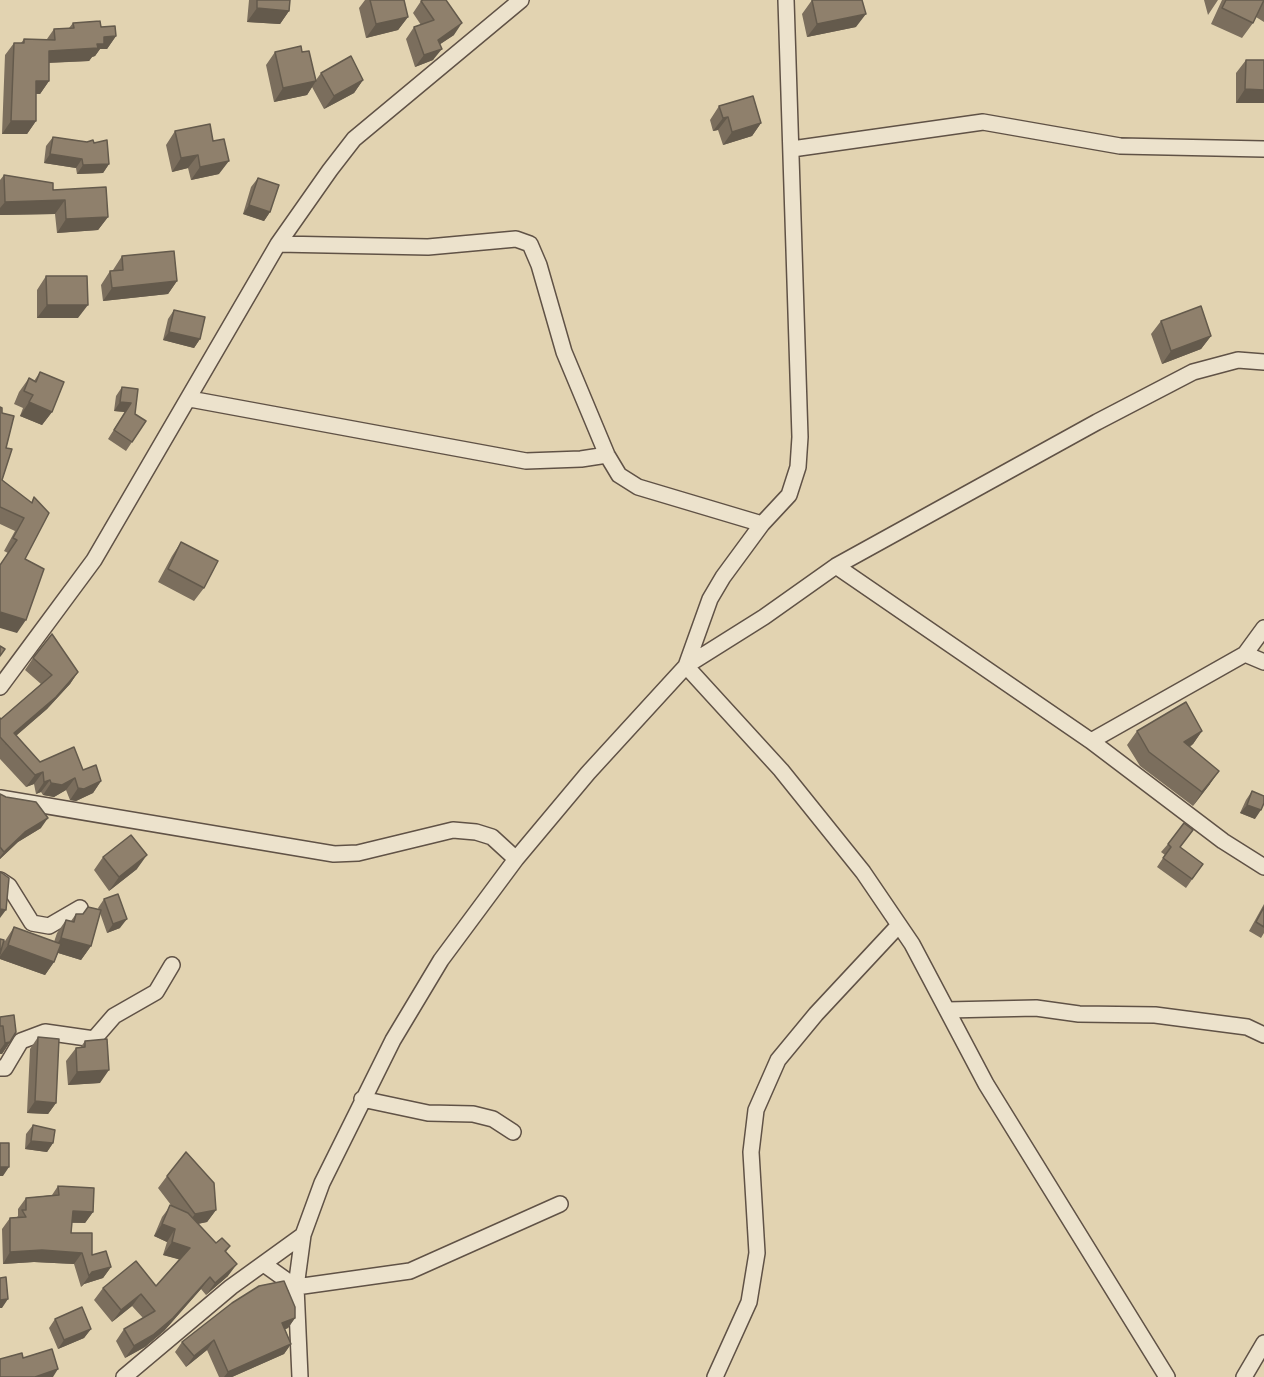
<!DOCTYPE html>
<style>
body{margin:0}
canvas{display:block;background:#e2d3b1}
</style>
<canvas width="1264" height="1377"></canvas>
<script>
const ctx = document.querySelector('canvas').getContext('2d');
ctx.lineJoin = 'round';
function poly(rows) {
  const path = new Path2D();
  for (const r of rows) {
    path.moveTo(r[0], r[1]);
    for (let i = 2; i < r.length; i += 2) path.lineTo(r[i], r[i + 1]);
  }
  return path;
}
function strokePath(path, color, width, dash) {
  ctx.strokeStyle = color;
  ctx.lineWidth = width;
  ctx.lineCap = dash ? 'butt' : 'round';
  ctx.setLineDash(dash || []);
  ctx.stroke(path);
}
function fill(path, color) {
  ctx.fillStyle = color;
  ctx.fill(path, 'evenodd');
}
const street = poly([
 [792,149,983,122,1120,146,1264,149],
 [278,244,428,247,516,239,530,244,539,265,564,352,607,455,619,475,638,487,762,524],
 [190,399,526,461,581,459,607,455],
 [836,566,1091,741,1223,841,1264,867],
 [1245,654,1264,662],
 [0,687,94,560,278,244,330,170,354,139,521,0],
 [1091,741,1245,654,1264,628],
 [0,798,334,854,358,853,453,830,476,832,492,837,516,859],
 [0,880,9,886,32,923,49,926,80,908],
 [947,1010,1036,1008,1079,1014,1155,1015,1247,1027,1264,1035],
 [0,1068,5,1068,21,1041,45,1032,94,1039,114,1016,156,992,172,965],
 [362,1099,428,1113,473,1114,493,1119,513,1132],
 [265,1265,296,1287,410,1271,560,1204],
 [124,1377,231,1287,303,1235],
 [300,1377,296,1287,303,1235,322,1183,393,1040,441,960,516,859,588,773,686,666,710,599,723,577,762,524,789,495,798,467,800,437,786,0],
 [715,1377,749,1302,757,1253,751,1152,756,1110,778,1060,816,1014,899,925],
 [1167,1377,986,1084,912,944,863,872,781,770,686,666,764,617,836,566,1097,422,1193,372,1238,360,1264,362],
 [1244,1377,1264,1343]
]);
strokePath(street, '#605246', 18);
strokePath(street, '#ece2cc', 15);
fill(poly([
 [249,0,290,0,289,11,280,24,247,22],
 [365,0,404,0,408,17,398,30,366,38,359,8],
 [812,0,856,27,807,37,802,14],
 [1204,0,1218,0,1208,15],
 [1222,0,1264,0,1264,22,1256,17,1253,23,1242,38,1211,24],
 [421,1,454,35,440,44,433,60,415,67,406,39,414,27,421,25,413,13],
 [73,23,101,27,116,36,107,49,100,49,95,56,92,57,89,61,49,63,49,81,40,94,36,94,36,121,27,134,2,134,5,55,14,43,21,43,24,39,47,39,54,29,69,28],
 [275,52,302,52,316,80,321,73,363,80,354,93,324,109,312,87,307,95,274,102,266,65],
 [1246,60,1264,60,1264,103,1236,103,1236,73],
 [719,106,761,123,752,136,723,145,718,130,713,131,710,120],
 [175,131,219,174,191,180,188,168,172,172,166,145],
 [53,137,94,143,109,164,103,173,77,174,76,168,44,163,46,146],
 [4,175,53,190,108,217,98,230,57,233,55,214,0,215,0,180],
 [258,178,270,212,264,221,243,214,251,187],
 [122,256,177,281,168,294,103,301,101,285,110,271,113,271,113,270],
 [46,276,78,318,37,318,37,290],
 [174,310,200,339,194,348,163,340,168,319],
 [1161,321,1211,336,1201,349,1162,364,1151,334],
 [40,372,52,412,42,425,20,416,23,408,14,404,19,392,29,378,34,381],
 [122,387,135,414,132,442,126,451,108,439,125,412,114,411,116,396],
 [0,407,6,448,2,480,31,503,34,497,25,559,17,633,8,553,4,551,15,531,0,524],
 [181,542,204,588,194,601,158,582,172,556],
 [33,658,78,672,70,684,47,709,16,736,40,762,83,770,101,781,93,793,76,801,70,800,66,790,54,797,43,795,41,792,36,794,34,784,26,787,0,759,0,718,1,719,41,684,25,670],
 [1137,731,1202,731,1193,744,1190,747,1210,784,1193,806,1140,766,1127,745],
 [1252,791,1255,819,1240,813,1246,800],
 [0,794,41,828,18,842,0,859],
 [1168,844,1180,848,1203,864,1186,888,1157,867,1165,855,1161,852],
 [103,857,137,869,109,891,94,870],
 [104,899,120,928,107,933,100,913,91,946,81,960,58,953,54,962,45,975,0,959,0,939,5,941,14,927,54,942,57,933,66,920,71,921,76,914,83,914,99,910,98,908],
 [1264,904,1264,933,1261,938,1249,931],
 [0,1017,10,1042,2,1054,0,1054],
 [38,1037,56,1103,48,1114,27,1113,30,1049],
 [85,1041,100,1083,68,1085,66,1061,76,1048,80,1048],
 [33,1125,53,1143,47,1152,25,1149,26,1134],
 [167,1176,216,1210,207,1222,198,1224,216,1243,230,1246,226,1252,228,1276,206,1295,201,1289,164,1331,145,1347,125,1358,116,1341,124,1329,143,1318,132,1306,112,1322,94,1300,103,1288,156,1286,179,1259,163,1255,167,1242,154,1236,162,1217,171,1205,158,1188],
 [58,1186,93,1212,85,1223,72,1223,71,1233,92,1255,111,1267,103,1278,84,1284,81,1287,74,1264,34,1262,3,1264,2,1229,10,1218,17,1217,18,1216,18,1209,26,1198,52,1195],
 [295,1318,288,1328,285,1329,291,1344,284,1354,232,1377,219,1377,207,1350,186,1367,175,1352,182,1342],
 [55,1319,91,1329,84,1338,58,1349,49,1328]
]), '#7b6e5d');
fill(poly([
 [257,8,289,11,280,24,247,22],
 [866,14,856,27,807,37,817,24],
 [408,17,398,30,366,38,376,24],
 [462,23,454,35,430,51,438,40],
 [116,36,107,49,100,49,95,56,92,57,89,61,41,63,49,51,104,37],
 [442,49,433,60,415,67,424,55],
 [363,80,354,93,324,109,334,96],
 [36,81,49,81,40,94,27,93],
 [316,81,307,95,274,102,283,88],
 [1245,89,1264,90,1264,103,1236,103],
 [728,117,718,130,713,131,723,118],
 [11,121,36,121,27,134,2,134],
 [761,123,752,136,723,145,732,132],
 [50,154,82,159,76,168,44,163],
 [198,155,188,168,172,172,181,158],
 [229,161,219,174,191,180,200,167],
 [109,164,103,173,77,174,83,165],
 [65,200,55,214,0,215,0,208,5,202],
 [249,205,270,212,264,221,243,214],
 [108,217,98,230,57,233,66,219],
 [177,281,168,294,103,301,112,288],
 [47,305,88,305,78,318,37,318],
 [169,332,200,339,194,348,163,340],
 [1211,336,1201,349,1162,364,1171,351],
 [29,402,52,412,42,425,20,416],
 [120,402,131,403,125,412,114,411],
 [0,612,26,620,17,633,0,628],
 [78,672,70,684,47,709,5,745,14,733],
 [1202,731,1193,744,1174,755,1184,742],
 [1219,771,1210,784,1193,806,1202,792],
 [43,772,34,784,26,787,35,775],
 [75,778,66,790,54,797,43,795,51,783],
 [50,780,41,792,36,794,44,782],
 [101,781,93,793,76,801,70,800,78,788],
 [1247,805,1261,810,1255,819,1240,813],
 [48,818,41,828,18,842,0,859,0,857,4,852,25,832],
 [147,855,137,869,109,891,119,877],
 [0,909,6,910,0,918],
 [127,919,120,928,107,933,113,924],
 [61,938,91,946,81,960,52,951],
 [8,945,54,962,45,975,0,959,0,956],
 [10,1042,2,1054,0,1054,0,1050,5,1043],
 [109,1070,100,1083,68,1085,77,1072],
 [35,1101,56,1103,48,1114,27,1113],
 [31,1141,53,1143,47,1152,25,1149],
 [0,1167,9,1167,3,1176,0,1176],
 [216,1210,207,1222,186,1226,195,1214],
 [73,1211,93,1212,85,1223,65,1222],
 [162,1224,175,1229,167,1242,154,1236],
 [172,1242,190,1248,181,1260,163,1255],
 [42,1250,82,1253,74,1264,34,1262,3,1264,10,1252],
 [237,1264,228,1276,206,1295,215,1283],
 [111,1267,103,1278,84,1284,81,1287,92,1272],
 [210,1277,201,1289,164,1331,145,1347,125,1358,134,1346],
 [141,1294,132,1306,112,1322,121,1310],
 [8,1299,2,1308,0,1308,0,1300],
 [295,1318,288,1328,275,1334,282,1323],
 [91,1329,84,1338,58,1349,64,1340],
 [214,1340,207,1350,186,1367,194,1356],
 [291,1344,284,1354,232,1377,224,1377,228,1372],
 [58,1369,53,1377,34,1377,35,1376]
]), '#645a4c');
const building = poly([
 [257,0,290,0,289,11,257,8,257,0],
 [370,0,404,0,408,17,376,24,370,0],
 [423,0,446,0,462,23,438,40,442,49,424,55,414,27,434,20,421,1,423,0],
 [812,0,862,0,866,14,817,24,812,0],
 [1226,0,1264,0,1253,23,1222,8,1226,0],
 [100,21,101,27,115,26,116,36,104,37,104,44,97,44,98,48,49,51,49,81,36,81,36,121,11,121,14,43,24,43,24,39,55,40,54,29,74,28,73,23,100,21],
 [301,46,302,52,309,51,316,81,283,88,275,52,301,46],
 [351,56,363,80,334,96,321,73,351,56],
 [1246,60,1264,60,1264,90,1245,89,1246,60],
 [753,96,761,123,732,132,728,117,723,118,719,106,753,96],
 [210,124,213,141,224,139,229,161,200,167,198,155,181,158,175,131,210,124],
 [53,137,87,142,93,140,94,143,107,140,109,164,83,165,82,159,50,154,53,137],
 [4,175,53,183,53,190,106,187,108,217,66,219,65,200,5,202,4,175],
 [258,178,279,185,270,212,249,205,258,178],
 [174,251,177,281,112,288,110,271,123,270,122,256,174,251],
 [46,276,87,276,88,305,47,305,46,276],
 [1201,306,1211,336,1171,351,1161,321,1201,306],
 [174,310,205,317,200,339,169,332,174,310],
 [40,372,64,382,52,412,29,402,33,395,24,391,29,378,36,382,40,372],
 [122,387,138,389,135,414,146,421,132,442,114,430,131,403,120,402,122,387],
 [0,407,2,408,2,413,14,416,6,448,12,449,2,480,32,503,34,497,49,513,25,559,44,569,26,620,0,612,0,565,17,540,13,538,24,518,0,507,0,407],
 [181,542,218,561,204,588,168,569,181,542],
 [52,634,78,672,56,697,14,733,40,762,74,747,83,770,96,765,101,781,84,789,78,788,75,778,62,785,51,783,50,780,44,782,43,772,35,775,0,737,0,718,1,719,52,675,33,658,52,634],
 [0,646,5,649,0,656,0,646],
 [1186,702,1202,731,1184,742,1219,771,1202,792,1149,752,1137,731,1186,702],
 [1252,791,1264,796,1264,803,1261,810,1247,805,1252,791],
 [0,794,6,797,36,802,48,818,25,832,4,852,0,847,0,794],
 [1184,823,1193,830,1180,847,1203,864,1192,879,1163,858,1171,847,1168,844,1184,823],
 [131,835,147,855,119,877,103,857,131,835],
 [0,872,2,873,9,878,6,910,0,909,0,872],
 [118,894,127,919,113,924,104,899,118,894],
 [88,907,101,910,91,946,61,938,66,920,74,922,76,914,83,914,88,907],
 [1264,907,1264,927,1256,922,1264,907],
 [14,927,61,944,54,962,8,945,14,927],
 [0,939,4,940,0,954,0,939],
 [14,1015,16,1032,10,1042,5,1043,3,1026,0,1026,0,1017,14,1015],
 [38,1037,59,1039,56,1103,35,1101,38,1037],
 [107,1039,109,1070,77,1072,76,1048,85,1047,85,1041,107,1039],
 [33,1125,55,1130,53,1143,31,1141,33,1125],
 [0,1143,9,1143,9,1167,0,1167,0,1143],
 [186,1152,214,1183,216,1210,195,1214,167,1176,186,1152],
 [58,1186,94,1188,93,1212,73,1211,71,1233,92,1233,92,1255,106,1251,111,1267,92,1272,89,1276,82,1253,42,1250,10,1252,10,1218,26,1217,22,1210,26,1210,26,1198,59,1195,58,1186],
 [170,1205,188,1213,216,1243,222,1238,230,1246,225,1251,237,1264,215,1283,210,1277,173,1318,153,1335,134,1346,124,1329,155,1311,141,1294,121,1310,103,1288,136,1261,156,1286,190,1248,172,1242,175,1229,162,1224,170,1205],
 [6,1277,8,1299,0,1300,0,1278,6,1277],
 [284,1281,295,1307,295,1318,282,1323,291,1344,228,1372,214,1340,194,1356,182,1342,232,1303,259,1286,284,1281],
 [82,1307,91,1329,64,1340,55,1319,82,1307],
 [52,1349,58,1369,35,1377,0,1377,0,1359,22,1353,23,1358,52,1349]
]);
fill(building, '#8f806c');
strokePath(building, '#645a4c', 1.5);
</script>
